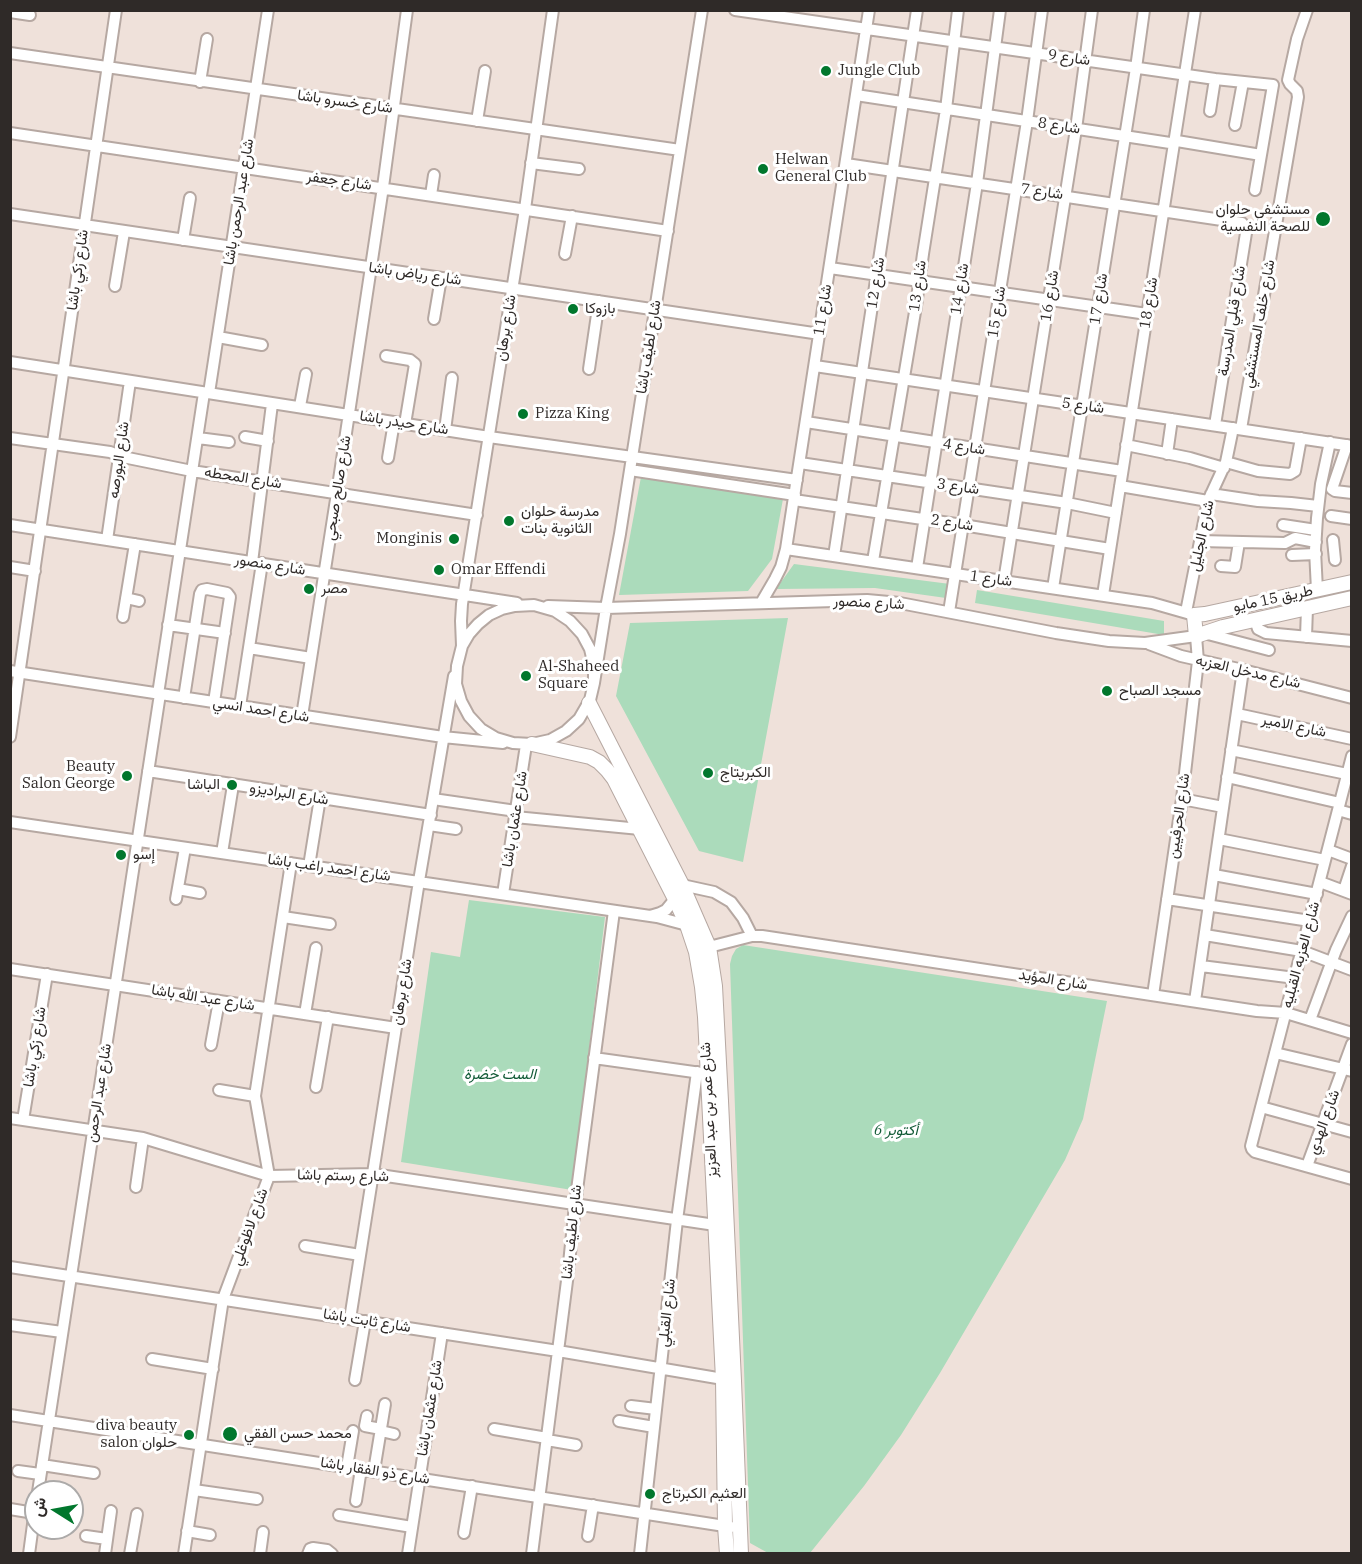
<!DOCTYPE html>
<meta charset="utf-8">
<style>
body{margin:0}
#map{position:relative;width:1362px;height:1564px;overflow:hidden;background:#efe1da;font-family:"IBM Plex Serif",Vazirmatn,serif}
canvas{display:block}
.frame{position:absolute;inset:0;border:12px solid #2f2a28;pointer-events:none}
.north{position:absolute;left:24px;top:1480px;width:60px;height:60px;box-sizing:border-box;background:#fff;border:2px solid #acaaa9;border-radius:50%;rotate:281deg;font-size:16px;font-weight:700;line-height:24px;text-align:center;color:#2f2a28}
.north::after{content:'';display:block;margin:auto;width:21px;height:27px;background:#01772d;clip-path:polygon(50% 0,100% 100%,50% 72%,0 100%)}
</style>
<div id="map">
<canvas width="1362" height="1564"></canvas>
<div class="frame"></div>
<div class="north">ش</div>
</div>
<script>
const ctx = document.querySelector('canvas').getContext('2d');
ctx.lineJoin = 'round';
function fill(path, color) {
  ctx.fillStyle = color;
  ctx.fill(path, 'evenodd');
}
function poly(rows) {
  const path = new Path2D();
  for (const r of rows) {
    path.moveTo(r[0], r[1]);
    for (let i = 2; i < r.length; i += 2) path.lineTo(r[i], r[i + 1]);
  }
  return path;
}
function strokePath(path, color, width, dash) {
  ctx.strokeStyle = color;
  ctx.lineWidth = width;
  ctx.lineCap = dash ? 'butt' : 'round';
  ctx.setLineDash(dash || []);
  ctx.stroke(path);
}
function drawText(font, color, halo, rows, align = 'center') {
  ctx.font = font + ' "IBM Plex Serif",Vazirmatn,serif';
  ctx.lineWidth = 6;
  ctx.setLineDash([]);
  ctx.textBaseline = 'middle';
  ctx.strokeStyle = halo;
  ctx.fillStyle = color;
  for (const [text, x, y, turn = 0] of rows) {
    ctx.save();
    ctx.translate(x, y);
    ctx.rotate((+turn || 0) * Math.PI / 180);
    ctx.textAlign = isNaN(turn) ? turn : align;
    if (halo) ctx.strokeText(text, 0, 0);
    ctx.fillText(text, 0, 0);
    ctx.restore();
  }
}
fill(poly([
 [641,477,783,499,772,559,748,591,619,595],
 [794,564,950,584,946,598,875,588,776,589],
 [977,590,1164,621,1164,635,975,603],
 [788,618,743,862,699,851,616,696,630,623],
 [469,900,605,917,572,1190,401,1162,431,952,460,957],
 [743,945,1107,1001,1083,1119,1065,1160,940,1373,901,1435,864,1486,810,1553,768,1553,750,1543,730,964,732,956,736,949]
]), '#abdbbb');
const minor = poly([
 [735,10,1215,79,1273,85,1255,190],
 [10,12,30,15],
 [10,53,680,150],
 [200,82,207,39],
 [856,95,1170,143,1177,141,1261,155],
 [1210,111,1215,79],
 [477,121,485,71],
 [1235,125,1243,82],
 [10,133,668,231],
 [531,163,579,169],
 [846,164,1242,223,1247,229,1246,233,1215,425],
 [431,195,434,175],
 [10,214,820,334],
 [183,240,190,198],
 [565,254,572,216],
 [830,268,1147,314],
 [115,286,124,232],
 [434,319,441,278],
 [218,337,262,345],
 [386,356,410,360,415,364,405,424],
 [10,362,489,437,797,480],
 [815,366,1352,446],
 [589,369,599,301],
 [209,393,268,10],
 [300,406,306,374],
 [806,422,1122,471],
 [1241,429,1298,97,1297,91,1290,84,1288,80,1297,39,1307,10],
 [445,430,452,378],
 [245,437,268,441],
 [10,438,110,452,123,457,192,471,477,515],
 [198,438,229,442],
 [1126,445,1190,458,1224,468],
 [1347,445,1332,489,1335,491,1352,493],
 [1167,454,1172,419],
 [388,458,394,422],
 [1226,462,1258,471,1290,474,1295,471,1301,438],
 [800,463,1067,503,1116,513],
 [630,470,795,495],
 [1120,486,1208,501],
 [1211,494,1258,501,1291,503,1318,506],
 [794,500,963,525,1110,549],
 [1331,516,1352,519],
 [10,525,517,603],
 [1283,525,1316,530],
 [107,540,130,381],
 [1333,540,1335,560],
 [1200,541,1285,543,1295,538,1316,542],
 [786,549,1152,603,1194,615],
 [1292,555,1316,554],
 [834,556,917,10],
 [873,561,916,306,923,254,946,109,958,10],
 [252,562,272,404],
 [1221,566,1235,567,1239,542],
 [10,567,35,571],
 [917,568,977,183,1000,10],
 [1004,581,1076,129,1092,10],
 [1053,588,1136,68,1144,10],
 [1317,590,1315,550,1317,518,1321,484,1330,442],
 [1103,595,1195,10],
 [126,598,139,601],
 [761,603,775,579,781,567,786,549,869,10],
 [548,606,606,608,867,600,900,603,1056,633,1109,641,1145,643,1196,636,1198,661,1182,799,1153,995],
 [949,612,1027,121,1042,10],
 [1186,612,1208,501,1226,462,1233,428],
 [123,617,135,544],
 [1255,620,1258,629,1266,633,1352,641],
 [168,625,225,633],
 [1204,633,1269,650],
 [1306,637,1307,608],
 [1149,644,1181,656,1243,670,1352,698],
 [462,646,461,621,462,604,525,209,553,10],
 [249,648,311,658],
 [10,671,443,737,503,743],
 [594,683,594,666,590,649,582,634,570,621,555,611,534,605,515,606,502,609,489,615,478,624,469,634,462,646,457,666,456,684,461,701,469,716,481,729,496,738,513,743,532,744,550,740,566,731,579,719,590,700,594,683,606,608,620,534,702,10],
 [158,694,204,393],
 [184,698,200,594,202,590,207,589,227,593,230,597,214,702],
 [240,706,262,563],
 [1237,714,1352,739],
 [302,716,337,493,383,187,407,10],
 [10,737,116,10],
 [1231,750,1347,774],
 [1352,756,1251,1146,1252,1149,1255,1152,1352,1179],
 [148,771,431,815],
 [1227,777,1340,803],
 [433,799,516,811],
 [1182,799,1223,807],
 [1338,810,1352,814],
 [515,817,640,829],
 [10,822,657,917,687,925],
 [429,825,456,829],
 [1219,839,1325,860],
 [1328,850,1352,859],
 [222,853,233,785],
 [309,866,320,798],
 [1214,875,1317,894],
 [1320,882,1352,894],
 [682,885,714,892,731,902,743,918,752,936],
 [178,889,200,893],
 [1344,890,1352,866],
 [503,894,526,745],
 [176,899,185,848],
 [1167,899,1310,921],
 [650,916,660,913,666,910,675,899],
 [283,917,330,924],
 [1205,935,1302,951,1352,970],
 [709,947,752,936,762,936,1257,1011,1286,1013,1352,1033],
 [1201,966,1295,978],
 [10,969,396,1028],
 [1195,1001,1243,670],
 [305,1014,316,948],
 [1310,1020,1336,950,1352,916],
 [211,1045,219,1001],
 [1275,1053,1352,1071],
 [594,1058,701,1073],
 [316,1087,328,1017],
 [219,1090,255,1096],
 [1261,1107,1352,1132],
 [10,1118,143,1138,269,1176,373,1174,715,1225],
 [23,1120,47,974],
 [1307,1166,1352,1044],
 [136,1187,143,1138],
 [305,1246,360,1255],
 [10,1267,558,1351,723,1379],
 [350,1319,419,881,454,676],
 [10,1325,62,1332],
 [152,1359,213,1369],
 [355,1380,365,1321],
 [631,1406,656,1409],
 [10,1415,731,1527],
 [367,1416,365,1426,381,1429],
 [619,1421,654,1427],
 [494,1429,547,1438],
 [381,1431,394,1434],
 [547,1440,576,1445],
 [42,1465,94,1473],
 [347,1467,353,1431],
 [18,1471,40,1474],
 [374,1471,385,1404],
 [194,1490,257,1499],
 [38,1492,160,694],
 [356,1501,361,1469],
 [10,1509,34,1513],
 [339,1515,412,1527],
 [187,1531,210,1535],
 [464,1533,472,1486],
 [86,1536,107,1539],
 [588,1536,593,1505],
 [29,1554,36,1502],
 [105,1554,111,1511],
 [130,1554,137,1514],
 [184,1554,223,1299,269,1176,255,1096,291,863],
 [260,1554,263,1532],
 [308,1554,310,1549,313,1548,327,1550,332,1554],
 [408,1554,442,1333],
 [532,1554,568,1273,575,1205,614,911],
 [640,1554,677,1220,697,1072]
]);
const major = poly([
 [1352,582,1205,614,1194,615,1196,636,1223,627,1352,598],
 [589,703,682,885,709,947,715,986,721,1101,734,1381,741,1554],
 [532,744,590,757,599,762,607,770,614,779,675,899,687,925,696,952,702,987,705,1017,723,1379,725,1526,727,1554]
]);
strokePath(minor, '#b6a8a2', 14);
strokePath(major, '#b6a8a2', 16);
strokePath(minor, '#fff', 10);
strokePath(major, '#fff', 14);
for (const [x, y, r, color] of [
 [826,71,6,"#01772d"],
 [763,169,6,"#01772d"],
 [1323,219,8,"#01772d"],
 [573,309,6,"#01772d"],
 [523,414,6,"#01772d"],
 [509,521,6,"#01772d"],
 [454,539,6,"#01772d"],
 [439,570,6,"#01772d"],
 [309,589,6,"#01772d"],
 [526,676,6,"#01772d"],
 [1107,691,6,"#01772d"],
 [708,773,6,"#01772d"],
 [127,776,6,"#01772d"],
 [232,785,6,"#01772d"],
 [121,855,6,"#01772d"],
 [230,1434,8,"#01772d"],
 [189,1435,6,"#01772d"],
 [650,1494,6,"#01772d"]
]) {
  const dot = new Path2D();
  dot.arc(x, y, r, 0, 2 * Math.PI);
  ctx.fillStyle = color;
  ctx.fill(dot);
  strokePath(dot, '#fff', 2);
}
drawText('15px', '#2f2a28', '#fff', [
 ["شارع 9",1069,58,8],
 ["شارع خسرو باشا",345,102,8],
 ["شارع 8",1059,126,9],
 ["شارع جعفر",339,181,8],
 ["شارع 7",1042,192,8],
 ["شارع عبد الرحمن باشا",239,202,-81],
 ["شارع زكي باشا",78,270,-82],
 ["شارع رياض باشا",415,274,8],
 ["شارع 12",876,283,-81],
 ["شارع 13",918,286,-82],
 ["شارع 14",960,289,-81],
 ["شارع 16",1050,296,-81],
 ["شارع 17",1099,299,-81],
 ["شارع 18",1149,303,-81],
 ["شارع 11",823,310,-81],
 ["شارع 15",997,312,-81],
 ["شارع قبلي المدرسة",1232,321,-81],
 ["شارع خلف المستشفي",1259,324,-80],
 ["شارع برهان",506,328,-81],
 ["شارع لطيف باشا",649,347,-81],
 ["شارع 5",1083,406,8],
 ["شارع حيدر باشا",404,423,9],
 ["شارع 4",964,447,9],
 ["شارع البورصه",119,460,-82],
 ["شارع المحطه",243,478,9],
 ["شارع 3",958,487,8],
 ["شارع صالح صبحي",338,488,-81],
 ["شارع 2",952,523,9],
 ["شارع الجليل",1202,536,-78],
 ["شارع منصور",270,565,9],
 ["شارع 1",991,579,8],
 ["طريق 15 مايو",1273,599,-12],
 ["شارع منصور",869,603,3],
 ["شارع مدخل العزبه",1248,672,13],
 ["شارع احمد انسي",261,710,9],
 ["شارع الامير",1294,726,12],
 ["شارع البراديزو",289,794,9],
 ["شارع الحرفيين",1179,816,-82],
 ["شارع عثمان باشا",515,819,-81],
 ["شارع احمد راغب باشا",329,868,8],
 ["شارع العزبه القبليه",1301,955,-75],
 ["شارع المؤيد",1053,980,9],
 ["شارع برهان",402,992,-81],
 ["شارع عبد الله باشا",203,998,9],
 ["شارع زكي باشا",35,1047,-81],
 ["شارع عبد الرحمن",99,1093,-81],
 ["شارع عمر بن عبد العزيز",709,1110,-93],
 ["شارع الهدي",1324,1122,-70],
 ["شارع رستم باشا",343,1176,1],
 ["شارع لاظوغلي",250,1227,-70],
 ["شارع لطيف باشا",572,1232,-84],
 ["شارع القبلي",667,1313,-84],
 ["شارع ثابت باشا",367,1321,9],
 ["شارع عثمان باشا",430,1408,-81],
 ["شارع ذو الفقار باشا",375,1471,9]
]);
drawText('15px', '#2f2a28', '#fff', [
 ["Jungle Club",838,71],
 ["Helwan",775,160],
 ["General Club",775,177],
 ["مستشفي حلوان",1310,210,"right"],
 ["للصحة النفسية",1310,227,"right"],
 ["بازوكا",585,309],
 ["Pizza King",535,414],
 ["مدرسة حلوان",521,512],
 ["الثانوية بنات",521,529],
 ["Monginis",442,539,"right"],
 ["Omar Effendi",451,570],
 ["مصر",321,589],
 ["Al-Shaheed",538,667],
 ["Square",538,684],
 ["مسجد الصباح",1119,691],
 ["Beauty",115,767,"right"],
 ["Salon George",115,784,"right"],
 ["الكبريتاج",720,773],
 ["الباشا",220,785,"right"],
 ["إسو",133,855],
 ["diva beauty",177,1426,"right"],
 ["salon حلوان",177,1443,"right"],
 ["محمد حسن الفقي",244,1434],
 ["العثيم الكبرتاج",662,1494]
], 'left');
drawText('italic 15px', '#125b37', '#fff', [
 ["الست خضرة",500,1075],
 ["6 أكتوبر",896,1131]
]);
</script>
